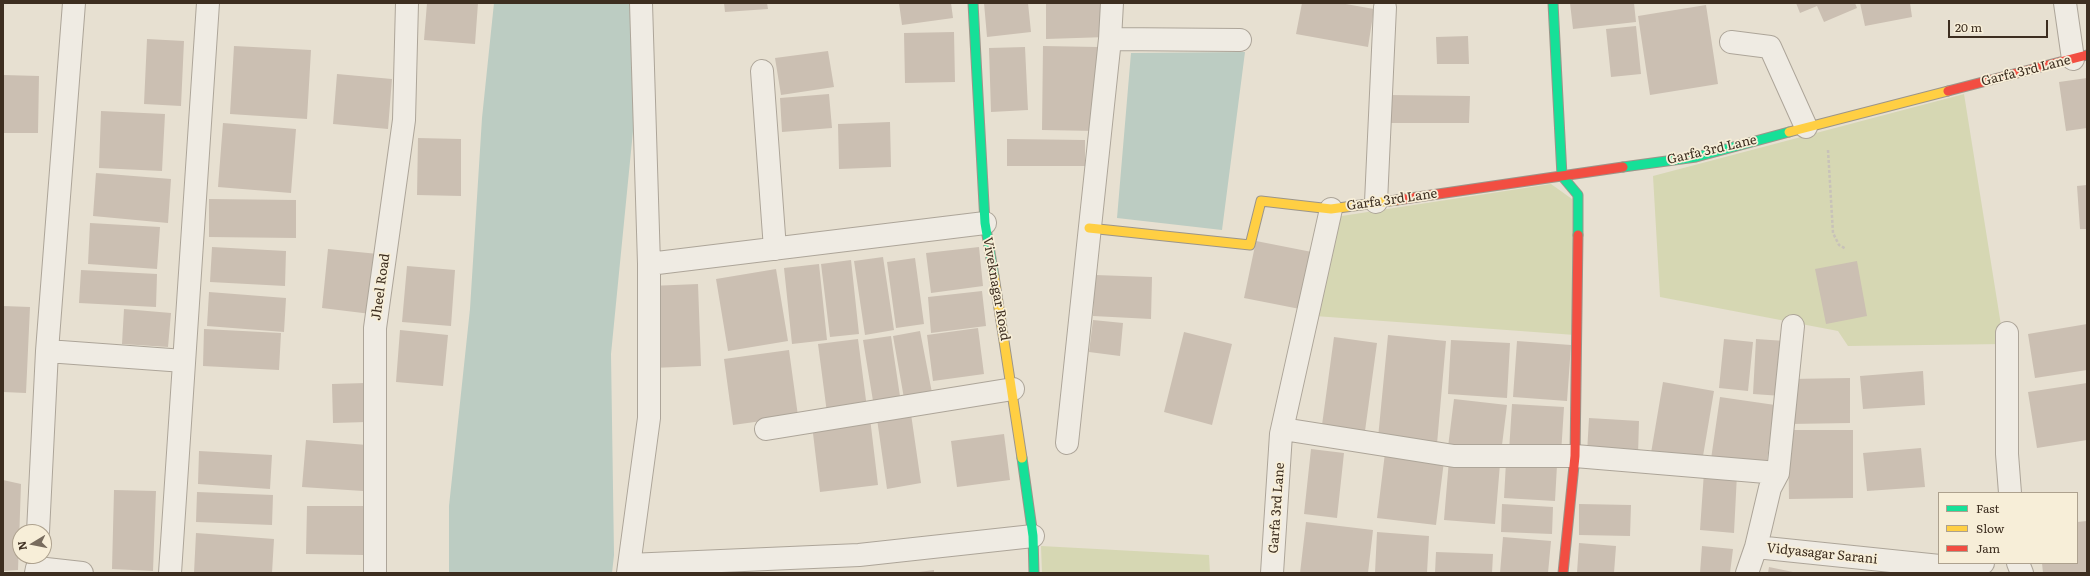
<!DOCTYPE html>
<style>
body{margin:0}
#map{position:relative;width:2090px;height:576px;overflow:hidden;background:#e7e0d1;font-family:Literata,serif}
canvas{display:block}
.frame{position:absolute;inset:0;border:4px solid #3d2e20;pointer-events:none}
.legend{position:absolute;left:1938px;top:492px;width:140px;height:72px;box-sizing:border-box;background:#f7eed8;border:1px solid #ada18e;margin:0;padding:5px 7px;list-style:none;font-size:12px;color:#3d2e20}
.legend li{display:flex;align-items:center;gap:8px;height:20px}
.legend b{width:20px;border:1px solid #ada18e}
.north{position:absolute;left:12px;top:524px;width:40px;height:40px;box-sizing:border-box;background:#f7eed8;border:1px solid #ada18e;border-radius:50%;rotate:260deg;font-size:11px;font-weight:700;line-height:16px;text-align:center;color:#3d2e20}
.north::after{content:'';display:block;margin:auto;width:14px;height:18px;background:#786c5e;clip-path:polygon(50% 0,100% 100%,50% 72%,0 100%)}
.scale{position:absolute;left:1948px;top:20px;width:100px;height:18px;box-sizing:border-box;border:2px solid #3d2e20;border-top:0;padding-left:5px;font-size:12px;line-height:14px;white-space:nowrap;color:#3d2e20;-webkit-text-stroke:3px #f7eed8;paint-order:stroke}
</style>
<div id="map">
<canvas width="2090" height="576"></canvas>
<div class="frame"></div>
<ul class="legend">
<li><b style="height:5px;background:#16e098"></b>Fast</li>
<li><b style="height:5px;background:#ffcf43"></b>Slow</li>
<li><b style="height:5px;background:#f24e42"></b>Jam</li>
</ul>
<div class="north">N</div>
<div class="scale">20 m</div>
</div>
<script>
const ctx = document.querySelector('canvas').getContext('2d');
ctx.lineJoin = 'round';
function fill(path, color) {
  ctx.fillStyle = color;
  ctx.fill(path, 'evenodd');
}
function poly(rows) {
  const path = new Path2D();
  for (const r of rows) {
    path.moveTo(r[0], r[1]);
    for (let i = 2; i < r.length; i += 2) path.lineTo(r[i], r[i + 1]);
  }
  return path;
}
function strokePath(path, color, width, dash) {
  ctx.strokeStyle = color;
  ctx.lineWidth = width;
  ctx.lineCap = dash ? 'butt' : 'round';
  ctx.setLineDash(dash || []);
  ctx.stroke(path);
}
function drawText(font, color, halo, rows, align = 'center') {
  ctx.font = font + ' Literata,serif';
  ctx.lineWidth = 3.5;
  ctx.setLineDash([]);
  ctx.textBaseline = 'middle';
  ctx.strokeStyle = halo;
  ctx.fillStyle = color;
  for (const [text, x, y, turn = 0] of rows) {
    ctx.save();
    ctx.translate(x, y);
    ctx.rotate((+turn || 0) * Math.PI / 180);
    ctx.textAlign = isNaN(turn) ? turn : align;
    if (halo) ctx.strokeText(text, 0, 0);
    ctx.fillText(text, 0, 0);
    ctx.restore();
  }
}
fill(poly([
 [1964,94,2004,344,1848,346,1838,331,1660,297,1653,176],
 [1551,184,1572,199,1575,335,1315,316,1335,217],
 [1041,546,1209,555,1210,573,1042,573]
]), '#d6d7b3');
fill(poly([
 [494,3,638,3,641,50,611,354,614,555,612,573,449,573,449,506,470,309,482,118],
 [1245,52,1222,230,1117,218,1131,53]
]), '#bcccc2');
fill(poly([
 [427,3,478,3,475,44,424,40],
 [724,3,767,3,768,9,725,12],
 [899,3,951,3,953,18,902,25],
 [984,3,1028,3,1031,32,987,37],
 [1046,3,1106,3,1107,37,1046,39],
 [1302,3,1340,3,1374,9,1368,47,1296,34],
 [1570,3,1634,3,1636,22,1573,29],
 [1796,3,1855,3,1857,8,1824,22,1817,6,1800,13],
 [1860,3,1910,3,1912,17,1865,26],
 [1706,5,1718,84,1650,95,1638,16],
 [1636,26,1641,74,1611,77,1606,29],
 [954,32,955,82,905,83,904,33],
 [1468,36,1469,64,1437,64,1436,37],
 [147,39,184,41,181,106,144,104],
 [234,46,311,50,307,119,230,114],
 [1043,46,1098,47,1097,131,1042,130],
 [1025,47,1028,110,991,112,989,48],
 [828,51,834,87,781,95,775,58],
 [337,74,392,79,388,129,333,124],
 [3,75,39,76,38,133,3,133],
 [2087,78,2087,128,2066,131,2059,82],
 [829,94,832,128,782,132,780,98],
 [1388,95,1470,96,1469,123,1388,123],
 [101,111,165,114,162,171,99,168],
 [890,122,891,167,839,169,838,124],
 [223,123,296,129,291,193,218,187],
 [418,138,461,139,461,196,417,195],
 [1007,139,1085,140,1085,166,1007,166],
 [96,173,171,179,168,223,93,216],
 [2087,185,2087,229,2080,229,2077,186],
 [209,199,296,200,296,238,209,237],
 [90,223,160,227,157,269,88,264],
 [1256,241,1317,253,1305,310,1244,298],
 [212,247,286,251,285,286,210,282],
 [979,247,983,286,931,293,926,253],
 [328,249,378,254,371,314,322,308],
 [883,257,894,330,865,335,854,261],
 [915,258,924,324,896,328,887,262],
 [851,260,859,334,830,337,821,264],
 [1857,261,1867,316,1826,324,1815,269],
 [819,264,827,340,792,344,784,268],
 [407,266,455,270,451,326,402,322],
 [776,269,788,341,728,351,716,279],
 [81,270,157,274,156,307,79,303],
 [1095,275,1152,277,1151,319,1093,316],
 [698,284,701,366,652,368,650,286],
 [982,291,986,326,931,333,928,297],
 [209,292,286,298,284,332,207,326],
 [3,306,30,307,26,393,3,392],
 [124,309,171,313,168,347,122,344],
 [1093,320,1123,323,1120,356,1089,352],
 [2087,324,2087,370,2035,378,2028,334],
 [978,328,984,374,933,381,927,335],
 [204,329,281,333,279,370,203,366],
 [400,330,448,335,443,386,396,382],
 [920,331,933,398,905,404,893,336],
 [1184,332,1232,344,1212,425,1164,412],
 [1388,335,1446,341,1437,444,1378,438],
 [891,336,901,403,874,407,863,340],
 [1334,337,1377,343,1365,431,1322,425],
 [858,339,867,408,827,413,818,344],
 [1724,339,1753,342,1748,391,1719,388],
 [1756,339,1785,341,1782,396,1753,394],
 [1451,340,1510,343,1507,398,1448,394],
 [1517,341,1571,345,1567,401,1513,397],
 [789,350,798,416,733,425,724,359],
 [1923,371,1925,405,1863,409,1860,376],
 [1850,378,1850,423,1790,424,1790,379],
 [1663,382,1714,391,1702,462,1651,453],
 [366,383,367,422,333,423,332,384],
 [2087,383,2087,440,2037,448,2028,392],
 [1720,397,1775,405,1766,467,1711,459],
 [1454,399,1507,405,1501,453,1448,447],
 [1512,404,1564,407,1561,454,1509,451],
 [911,414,921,483,887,489,877,419],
 [870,418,878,485,820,492,812,425],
 [1589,418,1639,421,1638,455,1587,453],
 [1788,430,1853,430,1853,498,1789,499],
 [1004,434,1010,480,957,487,951,441],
 [306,440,367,445,363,491,302,487],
 [1921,448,1925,487,1867,491,1863,453],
 [1311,449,1344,453,1337,518,1304,514],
 [199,451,272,455,270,489,198,484],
 [1385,453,1444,461,1436,525,1377,518],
 [1449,460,1500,464,1495,524,1444,520],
 [1506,462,1557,465,1555,501,1504,498],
 [1704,472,1737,474,1734,533,1700,530],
 [3,480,21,484,18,570,3,571],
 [114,490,156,491,153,571,112,569],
 [197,492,273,495,272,525,196,522],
 [1502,504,1553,507,1552,534,1501,532],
 [1579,504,1631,505,1630,536,1579,535],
 [307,506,364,506,364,555,306,554],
 [2087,521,2087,573,2043,573,2042,563,2077,563,2077,522],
 [1306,522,1373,530,1368,573,1300,573],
 [1377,532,1429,536,1427,573,1375,573],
 [196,533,274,539,272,573,194,573],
 [1503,537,1551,541,1548,573,1500,573],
 [1579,543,1616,546,1614,573,1577,573],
 [1702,546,1733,549,1730,573,1700,573],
 [1436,552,1493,554,1492,573,1435,573],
 [1769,567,1793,572,1793,573,1768,573],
 [934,570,934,573,919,573,919,572]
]), '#cbbfb2');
const street = poly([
 [74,3,47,351,184,361],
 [2065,3,2073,59],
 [1110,39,1240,40],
 [1731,42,1770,47,1806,127],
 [762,71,775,249],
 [1376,202,1385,7],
 [649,264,985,223],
 [2007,333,2007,454,2010,493],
 [766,429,1013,389],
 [1283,429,1454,456,1575,456,1778,473],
 [1067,443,1110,39,1112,3],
 [38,532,47,351],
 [1756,547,1959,568,1983,563],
 [2018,563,2022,573],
 [629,565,859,555,1033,536],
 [36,573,37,568,82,573],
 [170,573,208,3],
 [375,573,375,328,404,120,407,3],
 [628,573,649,418,649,264,641,3],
 [1272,573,1281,434,1331,209],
 [1747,573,1756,547,1770,488,1778,473,1793,326]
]);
const fast = poly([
 [973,3,985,223,994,276],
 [1553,3,1562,176,1578,195,1578,235],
 [1623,167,1696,157,1789,132],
 [1022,458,1033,536,1034,573]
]);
const slow = poly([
 [1789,132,1948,91],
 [1089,228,1250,245,1261,201,1331,209,1397,200],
 [994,276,1022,458]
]);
const jam = poly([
 [1948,91,2087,55],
 [1397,200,1623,167],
 [1563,573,1575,456,1578,235]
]);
strokePath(street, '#ada599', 24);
strokePath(fast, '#9c958a', 11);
strokePath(slow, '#9c958a', 11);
strokePath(jam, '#9c958a', 11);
strokePath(poly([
 [1828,150,1833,233,1839,245,1846,249]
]), '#c8c2b9', 2.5, [3, 2]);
strokePath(street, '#efebe3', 22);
strokePath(fast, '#16e098', 9);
strokePath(slow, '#ffcf43', 9);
strokePath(jam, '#f24e42', 9);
drawText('13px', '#3d2e20', '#f7eed8', [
 ["Garfa 3rd Lane",2026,71,-14],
 ["Garfa 3rd Lane",1712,150,-13],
 ["Garfa 3rd Lane",1392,200,-8],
 ["Jheel Road",381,287,-82],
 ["Viveknagar Road",996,289,80],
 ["Garfa 3rd Lane",1277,508,-86],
 ["Vidyasagar Sarani",1822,554,6]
]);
</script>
